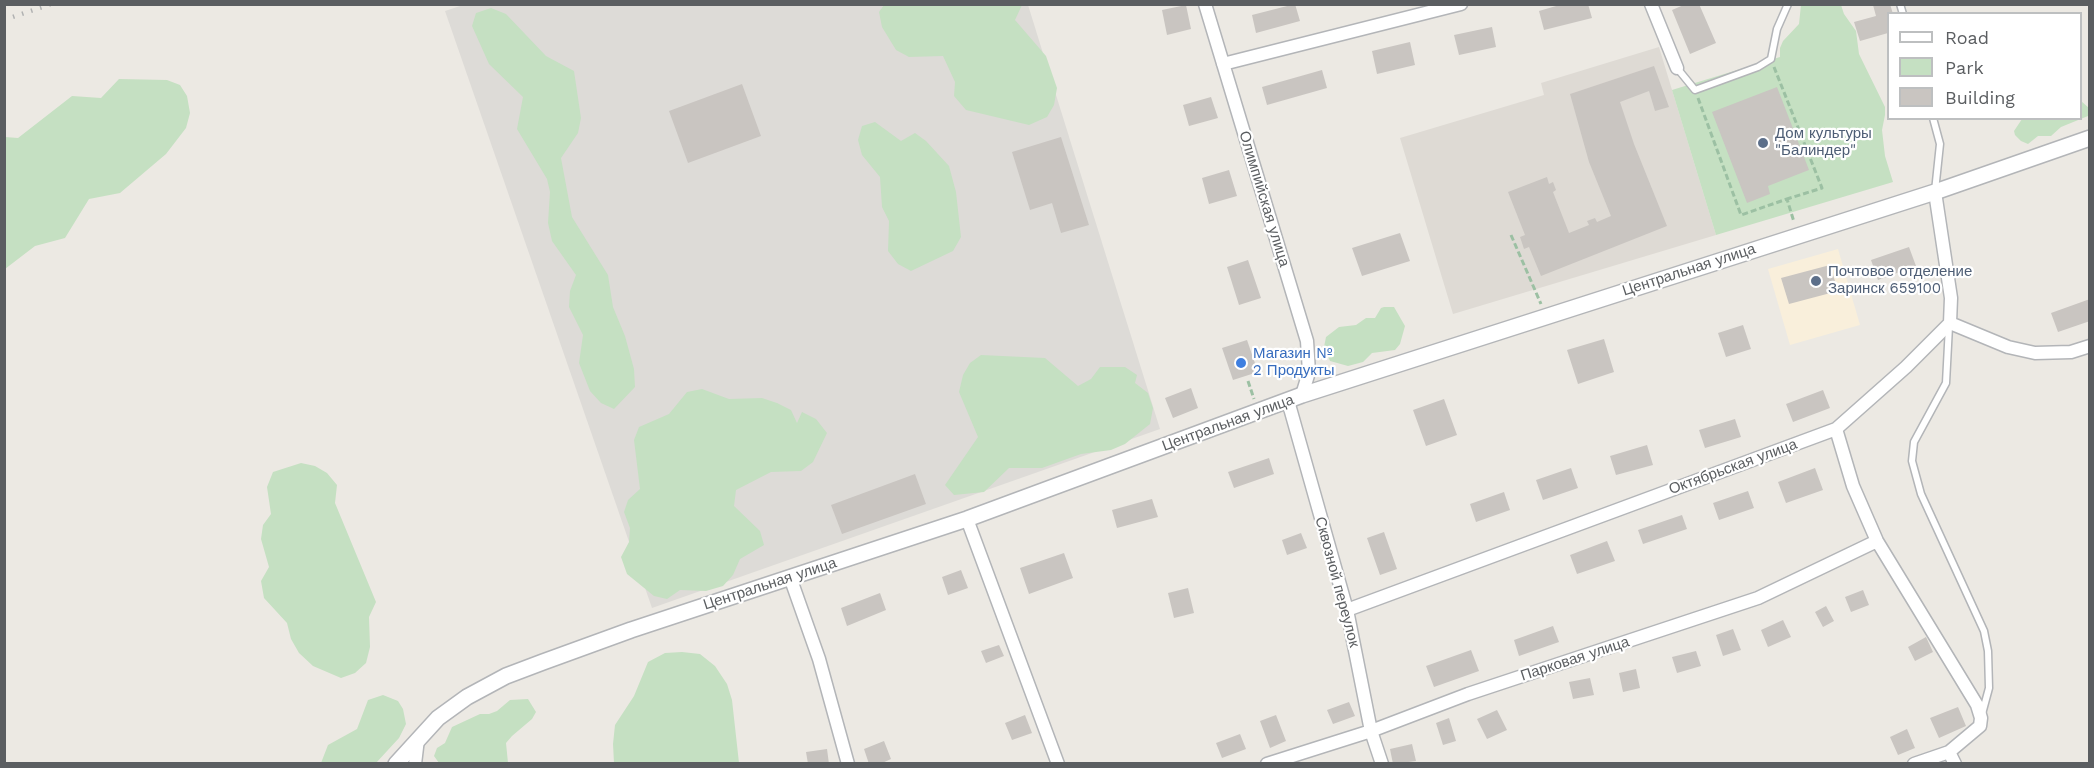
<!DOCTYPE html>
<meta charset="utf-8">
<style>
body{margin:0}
#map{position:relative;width:2094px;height:768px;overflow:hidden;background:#ece9e3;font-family:"Work Sans",sans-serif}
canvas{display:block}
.frame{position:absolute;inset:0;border:6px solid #5b5e61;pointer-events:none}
.legend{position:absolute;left:1887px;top:12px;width:195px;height:108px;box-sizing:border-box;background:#fff;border:2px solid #bdbfc0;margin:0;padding:8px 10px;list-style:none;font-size:18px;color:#5b5e61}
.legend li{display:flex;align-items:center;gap:12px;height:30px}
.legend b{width:30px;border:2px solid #bdbfc0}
</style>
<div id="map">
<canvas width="2094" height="768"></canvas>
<div class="frame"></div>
<ul class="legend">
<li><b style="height:8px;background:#fff"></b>Road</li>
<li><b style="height:16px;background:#c5e0c2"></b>Park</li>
<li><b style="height:16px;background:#c9c5c1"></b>Building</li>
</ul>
</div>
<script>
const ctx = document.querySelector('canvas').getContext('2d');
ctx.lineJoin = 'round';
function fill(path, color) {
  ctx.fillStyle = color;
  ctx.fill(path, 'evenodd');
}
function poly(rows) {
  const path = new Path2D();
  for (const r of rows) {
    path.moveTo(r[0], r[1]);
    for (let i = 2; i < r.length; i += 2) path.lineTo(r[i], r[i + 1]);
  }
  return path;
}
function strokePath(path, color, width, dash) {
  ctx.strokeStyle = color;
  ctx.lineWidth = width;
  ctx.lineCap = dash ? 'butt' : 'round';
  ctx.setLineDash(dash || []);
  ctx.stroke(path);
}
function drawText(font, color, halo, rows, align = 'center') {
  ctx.font = font + ' "Work Sans",sans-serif';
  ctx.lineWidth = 4.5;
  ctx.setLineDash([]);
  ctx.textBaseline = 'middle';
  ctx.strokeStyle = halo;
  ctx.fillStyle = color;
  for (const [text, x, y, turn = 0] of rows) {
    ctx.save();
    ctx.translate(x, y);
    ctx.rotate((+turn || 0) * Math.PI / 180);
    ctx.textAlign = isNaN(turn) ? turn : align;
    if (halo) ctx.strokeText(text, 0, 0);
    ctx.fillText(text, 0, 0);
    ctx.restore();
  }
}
fill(poly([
 [1838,249,1860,325,1790,345,1768,269]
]), '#f9efdb');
fill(poly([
 [466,4,1028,5,1160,429,652,608,445,11]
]), '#dddbd7');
fill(poly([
 [1659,47,1716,235,1453,314,1400,138,1544,95,1541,83]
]), '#dedad4');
fill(poly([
 [884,5,1022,5,1015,20,1046,56,1057,88,1054,105,1047,117,1029,125,966,110,954,96,955,82,943,56,909,57,896,50,882,27,879,12],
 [1801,5,1841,5,1844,14,1856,31,1859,54,1885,107,1885,115,1882,130,1885,156,1893,182,1716,235,1672,90,1780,57,1780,48,1783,41,1799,24],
 [491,8,506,14,546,56,574,71,581,118,578,133,561,158,572,217,608,275,613,307,625,336,634,369,635,387,614,409,601,403,590,391,579,363,583,335,569,307,570,291,576,275,552,241,548,223,550,192,547,179,517,129,523,97,489,64,472,26,476,13],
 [119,79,167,80,180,85,187,96,190,113,186,128,166,154,120,193,89,199,65,238,35,246,5,269,5,137,18,138,72,96,101,98],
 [2081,101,2089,108,2088,116,2061,127,2051,136,2038,136,2028,144,2021,141,2015,135,2014,131,2022,119,2080,118],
 [875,122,901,141,915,133,926,141,949,166,956,192,961,237,953,251,911,271,898,264,888,251,889,221,882,207,880,177,862,155,858,140,862,126],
 [1384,307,1394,307,1405,326,1400,344,1395,350,1372,353,1363,362,1348,366,1330,361,1324,347,1326,337,1339,327,1356,325,1366,318,1375,318,1381,308],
 [981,355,1045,358,1078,386,1091,379,1100,367,1125,367,1137,375,1135,383,1148,393,1153,408,1150,424,1125,444,1111,450,1081,454,1042,468,1009,468,984,492,954,495,945,485,978,437,959,392,963,375,970,363],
 [702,389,729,399,762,398,777,403,791,410,797,423,802,412,816,419,827,433,813,462,801,471,771,472,736,490,734,506,760,531,764,545,740,559,733,575,723,586,706,591,680,590,667,599,654,596,627,574,621,557,629,542,630,528,624,512,628,500,640,489,634,440,639,427,669,414,687,392],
 [301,463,315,466,327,473,337,485,335,503,376,602,369,617,370,647,366,663,355,673,341,678,313,666,299,653,291,639,287,623,264,598,261,581,269,567,261,539,263,525,271,514,267,487,273,472],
 [682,652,700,654,715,666,727,684,732,700,739,763,614,763,613,744,615,725,634,696,648,662,665,653],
 [383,695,398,701,403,709,406,724,399,738,376,763,321,763,328,745,357,729,368,700],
 [528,699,536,712,532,719,512,736,506,743,508,763,439,763,434,756,437,748,445,743,452,727,480,714,489,714,497,711,510,700]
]), '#c5e0c2');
fill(poly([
 [1295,4,1300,21,1256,33,1252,15],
 [1563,4,1588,4,1592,18,1544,30,1539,11],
 [1686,4,1699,4,1716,43,1690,54,1672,10],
 [1890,4,1893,14,1888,14,1888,33,1860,41,1854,22,1876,16,1873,5],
 [1186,5,1191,29,1167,35,1162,10],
 [1492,27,1496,47,1459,55,1454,35],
 [1410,42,1415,65,1377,74,1372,51],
 [1654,66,1669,107,1655,111,1649,91,1620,102,1634,144,1667,226,1541,276,1529,247,1524,249,1520,237,1525,235,1508,192,1547,177,1549,184,1553,182,1556,190,1553,192,1569,233,1589,225,1587,221,1595,218,1597,222,1611,216,1589,162,1570,94],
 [1322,70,1327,88,1267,105,1262,87],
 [742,84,761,136,688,163,669,111],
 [1777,87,1809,170,1768,186,1770,194,1747,203,1712,112],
 [1211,97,1218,118,1189,126,1183,105],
 [1061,137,1089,225,1061,233,1052,203,1030,210,1012,152],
 [1229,170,1237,196,1209,204,1202,178],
 [1400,233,1410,261,1362,276,1352,248],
 [1909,247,1916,266,1878,280,1871,260],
 [1248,260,1261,298,1239,305,1227,267],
 [1830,265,1838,291,1789,304,1781,278],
 [2090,299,2090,321,2058,332,2051,313],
 [1743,325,1751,349,1726,357,1718,333],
 [1604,339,1614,372,1578,384,1567,350],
 [1247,340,1258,372,1233,380,1222,348],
 [1191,388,1198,408,1173,418,1165,398],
 [1823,390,1830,408,1793,422,1786,404],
 [1444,399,1457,435,1426,446,1413,410],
 [1735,419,1741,437,1705,448,1699,430],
 [1647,445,1653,465,1616,475,1610,456],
 [1269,458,1274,474,1234,488,1228,472],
 [1571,468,1578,488,1543,500,1536,480],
 [1815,468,1823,490,1786,503,1778,482],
 [915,474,926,504,842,534,831,505],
 [1748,491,1754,508,1719,520,1713,503],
 [1504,492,1510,510,1476,522,1470,504],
 [1152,499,1158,517,1117,528,1112,510],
 [1682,515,1687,529,1643,544,1638,530],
 [1384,532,1397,569,1380,575,1367,538],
 [1301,533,1307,548,1287,555,1282,540],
 [1607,541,1615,561,1577,574,1570,555],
 [1064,553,1073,578,1029,594,1020,568],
 [961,570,968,588,948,595,942,577],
 [1188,588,1194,613,1174,618,1168,593],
 [1863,590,1869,605,1851,612,1845,597],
 [880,593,886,610,847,626,841,608],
 [1826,606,1834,621,1823,627,1815,612],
 [1783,620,1791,637,1768,647,1761,630],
 [1553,626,1559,642,1519,656,1514,640],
 [1733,629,1741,650,1723,656,1716,635],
 [1926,637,1933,652,1915,661,1908,647],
 [999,645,1004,656,986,663,981,651],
 [1471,650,1479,671,1434,687,1426,666],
 [1696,651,1701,666,1677,673,1672,657],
 [1636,669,1640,688,1623,692,1619,673],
 [1590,678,1594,695,1573,699,1569,682],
 [1349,702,1355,716,1333,724,1327,710],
 [1958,707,1966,726,1939,738,1930,718],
 [1497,710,1507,730,1487,739,1477,719],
 [1025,715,1032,733,1012,740,1005,723],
 [1276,715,1286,741,1270,748,1260,721],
 [1449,718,1456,741,1443,745,1436,723],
 [1907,729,1915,748,1898,755,1890,737],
 [1240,734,1246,749,1222,758,1216,743],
 [884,741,891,759,880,764,869,764,864,749],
 [1412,744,1416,761,1393,764,1390,749],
 [827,749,829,764,808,764,806,752]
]), '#c9c5c1');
const service = poly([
 [1900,4,1903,14],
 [1677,68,1695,90,1758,67,1771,59,1777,29,1788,4],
 [1933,118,1940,144,1935,191],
 [1949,326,1946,383,1914,442,1912,461,1921,494,1984,631,1988,651,1989,688,1982,714]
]);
const minor = poly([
 [1205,4,1307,341,1309,372,1302,395],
 [1651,4,1677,68],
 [1223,64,1461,4],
 [1935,192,1951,298,1950,323],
 [1288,401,1347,610,1371,731,1382,764],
 [1836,429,1853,486,1877,541,1977,705,1981,718,1980,726,1949,752,1914,764],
 [967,519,1058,764],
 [790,577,819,659,848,764],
 [1347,610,1836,429,1906,367,1950,323,2008,347,2035,353,2071,352,2090,346],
 [1949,752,1955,764],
 [415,764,418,739],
 [1267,764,1371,731,1468,694,1758,598,1877,541]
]);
const tertiary = poly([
 [396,764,438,718,467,697,506,676,543,662,631,630,967,519,1302,395,1935,192,2090,138]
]);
strokePath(service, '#b3b5b8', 9);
strokePath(minor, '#b3b5b8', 15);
strokePath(tertiary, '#b3b5b8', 18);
strokePath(poly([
 [1774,67,1822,188,1787,199],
 [1698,98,1741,215,1787,199,1794,222],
 [1511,235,1541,304],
 [1248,381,1254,399]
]), '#9cc0a3', 3, [6, 3]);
strokePath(service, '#fff', 6);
strokePath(minor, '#fff', 12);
strokePath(tertiary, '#fff', 15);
strokePath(poly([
 [4,20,51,4]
]), '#b1b2b2', 4.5, [1.5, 8]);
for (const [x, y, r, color] of [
 [1763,143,6,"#5c6f8a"],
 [1816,281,6,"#5c6f8a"],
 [1241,363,6,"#3f7fe0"]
]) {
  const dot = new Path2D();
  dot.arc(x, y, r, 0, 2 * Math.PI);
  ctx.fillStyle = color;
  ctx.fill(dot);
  strokePath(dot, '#fff', 2);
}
drawText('15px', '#4e5e75', '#fff', [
 ["Дом культуры",1775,134],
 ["\"Балиндер\"",1775,151],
 ["Почтовое отделение",1828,272],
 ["Заринск 659100",1828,289]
], 'left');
drawText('15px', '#5b5e61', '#fff', [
 ["Олимпийская улица",1264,199,73],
 ["Центральная улица",1689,270,-18],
 ["Центральная улица",1228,423,-20],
 ["Октябрьская улица",1733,467,-20],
 ["Сквозной переулок",1337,582,75],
 ["Центральная улица",770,584,-18],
 ["Парковая улица",1575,659,-18]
]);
drawText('15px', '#366cbe', '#fff', [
 ["Магазин №",1253,354],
 ["2 Продукты",1253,371]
], 'left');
</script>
